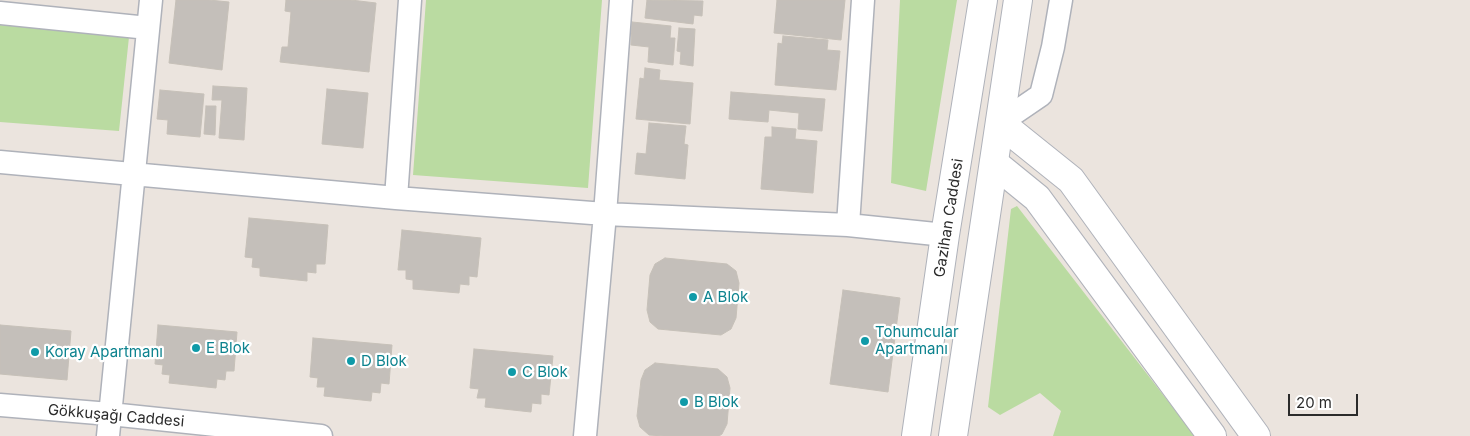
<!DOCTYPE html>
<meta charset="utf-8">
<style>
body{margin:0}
#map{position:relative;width:1470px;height:436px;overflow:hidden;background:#ebe4de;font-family:Inter,sans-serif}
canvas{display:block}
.scale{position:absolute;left:1288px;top:394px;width:70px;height:22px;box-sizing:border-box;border:2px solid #2b2b2b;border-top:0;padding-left:6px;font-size:15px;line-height:18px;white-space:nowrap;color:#2b2b2b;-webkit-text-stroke:4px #fff;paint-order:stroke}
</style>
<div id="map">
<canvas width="1470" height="436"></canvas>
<div class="scale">20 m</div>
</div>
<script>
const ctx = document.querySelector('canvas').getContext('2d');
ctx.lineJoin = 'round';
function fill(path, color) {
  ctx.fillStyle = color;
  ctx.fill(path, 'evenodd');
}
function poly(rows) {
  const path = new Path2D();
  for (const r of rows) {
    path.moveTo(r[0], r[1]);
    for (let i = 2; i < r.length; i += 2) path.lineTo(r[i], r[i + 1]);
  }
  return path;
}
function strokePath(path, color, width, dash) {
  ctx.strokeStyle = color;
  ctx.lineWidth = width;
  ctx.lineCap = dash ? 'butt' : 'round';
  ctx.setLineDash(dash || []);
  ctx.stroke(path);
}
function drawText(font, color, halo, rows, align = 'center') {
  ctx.font = font + ' Inter,sans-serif';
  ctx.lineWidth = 4.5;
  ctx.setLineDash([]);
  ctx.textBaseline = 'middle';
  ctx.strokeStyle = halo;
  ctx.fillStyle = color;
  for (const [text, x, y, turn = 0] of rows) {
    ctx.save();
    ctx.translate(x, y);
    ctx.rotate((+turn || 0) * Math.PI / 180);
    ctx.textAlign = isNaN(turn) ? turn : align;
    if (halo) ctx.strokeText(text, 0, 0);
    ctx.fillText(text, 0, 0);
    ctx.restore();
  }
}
fill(poly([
 [426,0,602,0,588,188,413,175],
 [900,0,957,0,926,191,891,183],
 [0,25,129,37,119,131,0,122],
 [1017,206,1195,436,1053,436,1061,411,1040,393,1000,415,988,407,1011,209]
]), '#badba1');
const building = poly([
 [176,0,209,0,229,2,222,70,169,63,176,0],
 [286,0,351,0,376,3,369,72,280,62,282,47,288,47,291,12,285,11,286,0],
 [647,0,703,1,702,16,694,15,693,24,645,18,647,0],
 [777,0,845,0,841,40,774,33,777,0],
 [632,22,671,26,670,38,675,38,673,65,648,62,649,47,631,45,632,22],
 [679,28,695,29,693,66,680,64,681,52,677,51,679,28],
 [783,36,828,40,827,50,840,51,836,90,775,85,778,43,782,44,783,36],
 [645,68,660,70,659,80,693,83,690,124,636,119,640,78,644,79,645,68],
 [213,86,247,88,244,140,219,138,222,100,212,100,213,86],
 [327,89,368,93,363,148,322,144,327,89],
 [160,90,204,94,200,137,167,134,168,120,157,119,160,90],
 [731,92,825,99,822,131,798,129,799,113,769,110,768,122,729,119,731,92],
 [206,106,216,106,215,135,204,134,206,106],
 [649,123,686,126,684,144,688,145,685,179,635,174,637,153,646,154,649,123],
 [772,127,796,129,795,139,817,141,813,193,761,189,765,137,772,137,772,127],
 [249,218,328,225,325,264,316,264,316,273,307,272,307,281,260,276,260,268,252,267,253,258,245,257,249,218],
 [402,230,481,238,477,277,469,276,469,285,460,284,459,293,413,289,413,280,406,279,406,270,398,270,402,230],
 [665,258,727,264,736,271,739,283,736,318,731,329,721,335,658,329,650,322,647,310,650,275,655,264,665,258],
 [843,290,900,298,888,392,830,384,843,290],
 [0,325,71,331,67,380,0,374,0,325],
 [158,325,237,332,234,371,226,371,225,380,217,379,216,388,169,383,170,375,162,374,163,365,155,364,158,325],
 [313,338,392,345,389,384,381,383,380,393,372,392,371,401,324,396,325,387,317,387,318,378,310,377,313,338],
 [474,349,553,356,549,395,541,394,541,404,532,403,531,412,485,407,486,398,477,398,479,389,470,388,474,349],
 [655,363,718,369,727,377,730,388,727,424,722,434,719,436,664,436,649,435,640,427,637,416,641,380,645,370,655,363]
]);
fill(building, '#c4bfba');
strokePath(building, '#c6c0b8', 1);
const minor = poly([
 [0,13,148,28],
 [1000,123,1041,95,1053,47,1061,0],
 [0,162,396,198,605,214,848,225,945,235],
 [396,198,410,0],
 [848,225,863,0],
 [0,405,110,414,321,436],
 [108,436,151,0],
 [585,436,605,214,621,0]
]);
const tertiary = poly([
 [1000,123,1071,180,1256,436],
 [994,163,1037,198,1212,436]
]);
const secondary = poly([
 [916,436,945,235,983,0],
 [953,436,1018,0]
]);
strokePath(minor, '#afb2ba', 25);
strokePath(tertiary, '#afb2ba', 30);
strokePath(secondary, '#afb2ba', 30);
strokePath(minor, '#fff', 22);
strokePath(tertiary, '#fff', 28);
strokePath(secondary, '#fff', 28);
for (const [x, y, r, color] of [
 [693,297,5,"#0f9aa8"],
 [865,341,5,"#0f9aa8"],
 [196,348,5,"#0f9aa8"],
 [35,352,5,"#0f9aa8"],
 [351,361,5,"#0f9aa8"],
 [512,372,5,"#0f9aa8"],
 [684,402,5,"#0f9aa8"]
]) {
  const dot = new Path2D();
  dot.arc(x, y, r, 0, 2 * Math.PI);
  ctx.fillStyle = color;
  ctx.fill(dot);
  strokePath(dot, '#fff', 2);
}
drawText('15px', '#2b2b2b', '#fff', [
 ["Gazihan Caddesi",949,218,-81],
 ["Gökkuşağı Caddesi",116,416,5]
]);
drawText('15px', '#0d838f', '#fff', [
 ["A Blok",703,297],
 ["Tohumcular",875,332],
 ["Apartmanı",875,349],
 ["E Blok",206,348],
 ["Koray Apartmanı",45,352],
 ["D Blok",361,361],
 ["C Blok",522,372],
 ["B Blok",694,402]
], 'left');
</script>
